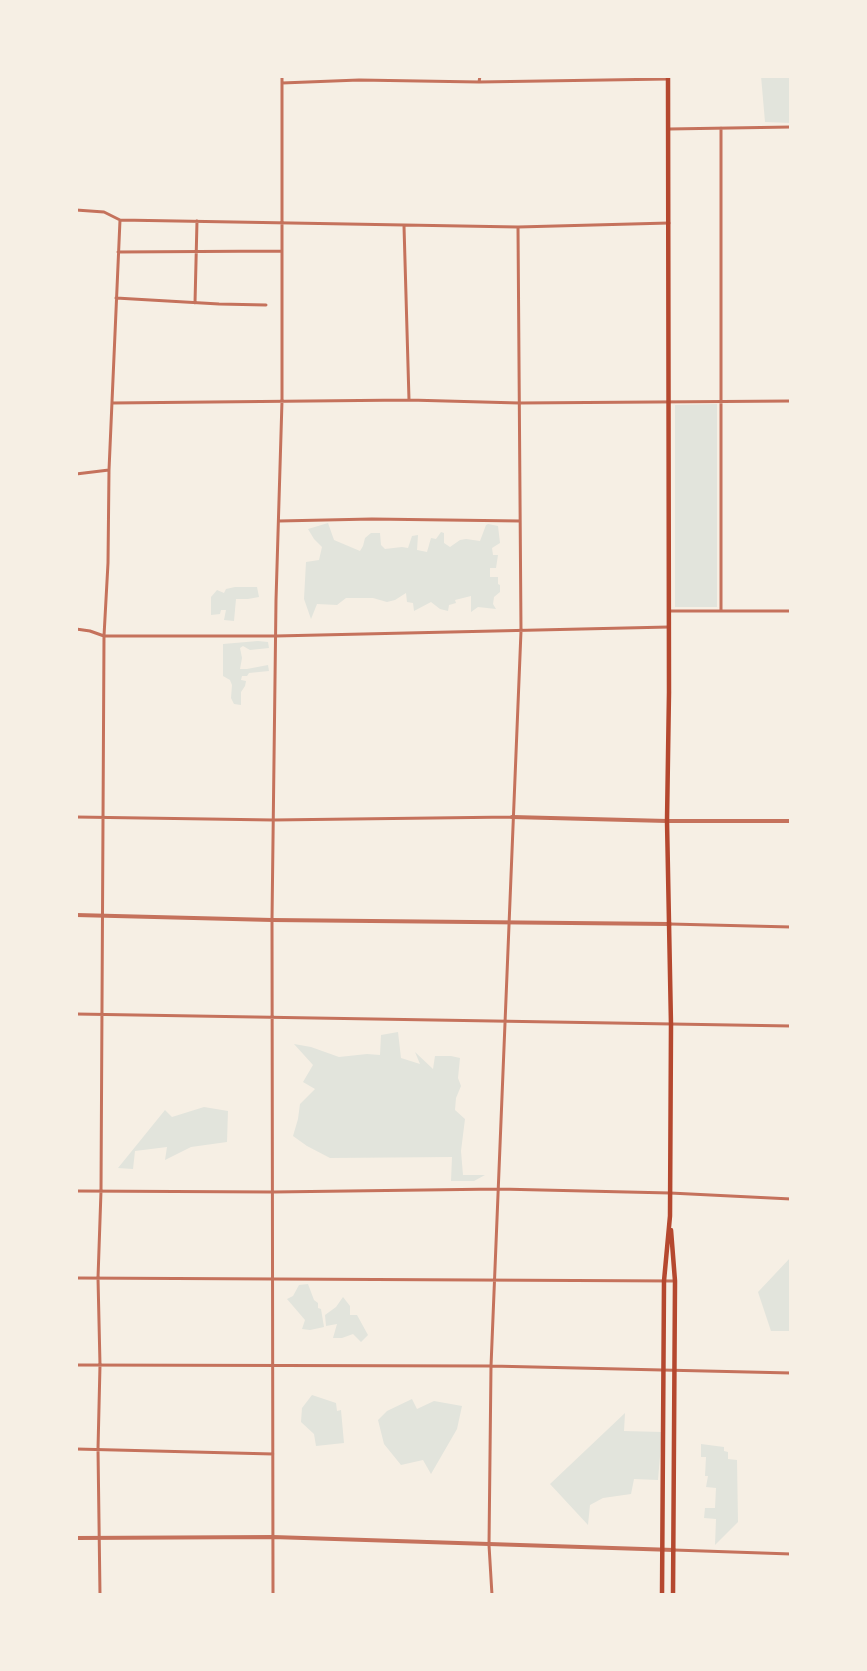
<!DOCTYPE html>
<style>
body{margin:0}
#map{position:relative;width:867px;height:1671px;overflow:hidden;background:#f6efe4;font-family:Raleway,sans-serif}
canvas{display:block}
.frame{position:absolute;inset:0;border:78px solid #f6efe4;pointer-events:none}
</style>
<div id="map">
<canvas width="867" height="1671"></canvas>
<div class="frame"></div>
</div>
<script>
const ctx = document.querySelector('canvas').getContext('2d');
ctx.lineJoin = 'round';
function fill(path, color) {
  ctx.fillStyle = color;
  ctx.fill(path, 'evenodd');
}
function poly(rows) {
  const path = new Path2D();
  for (const r of rows) {
    path.moveTo(r[0], r[1]);
    for (let i = 2; i < r.length; i += 2) path.lineTo(r[i], r[i + 1]);
  }
  return path;
}
function strokePath(path, color, width, dash) {
  ctx.strokeStyle = color;
  ctx.lineWidth = width;
  ctx.lineCap = dash ? 'butt' : 'round';
  ctx.setLineDash(dash || []);
  ctx.stroke(path);
}
fill(poly([
 [761,76,791,76,791,123,765,122],
 [717,404,717,607,675,607,675,405],
 [328,523,334,540,360,551,363,546,365,538,371,533,380,533,381,545,385,549,402,547,408,548,412,536,418,535,417,550,427,552,431,538,436,539,441,532,444,533,444,543,450,547,460,540,466,539,480,541,486,525,488,524,498,526,500,543,492,548,493,555,498,555,496,568,490,568,490,577,498,577,498,584,500,585,500,592,494,597,493,604,496,609,478,607,471,612,471,596,455,600,456,603,449,605,448,611,440,609,431,602,414,611,413,603,407,602,406,593,395,600,387,602,373,598,346,598,337,605,317,604,311,619,304,599,306,562,319,560,322,547,314,539,308,529],
 [235,587,257,587,259,597,248,599,236,599,234,621,224,620,226,610,221,610,220,614,211,615,211,597,217,590,224,593,226,589],
 [258,641,268,642,269,648,250,650,243,646,240,648,242,658,240,669,247,669,268,665,269,671,249,673,247,676,242,676,241,680,246,681,245,686,241,692,241,705,234,704,231,698,232,685,230,680,223,676,223,644],
 [398,1032,401,1058,420,1064,415,1052,433,1069,435,1056,451,1056,460,1058,458,1078,461,1086,456,1098,455,1110,465,1119,461,1151,463,1175,485,1175,474,1181,451,1181,452,1157,330,1158,307,1146,293,1136,298,1119,300,1104,315,1089,303,1082,313,1065,294,1044,311,1047,339,1057,367,1054,380,1055,381,1035],
 [204,1107,228,1111,227,1142,191,1147,165,1160,167,1147,135,1151,133,1169,118,1168,165,1110,172,1117],
 [791,1257,791,1331,771,1331,758,1292],
 [308,1284,314,1300,318,1303,318,1308,321,1309,324,1327,310,1330,302,1329,305,1320,287,1299,293,1296,299,1285],
 [343,1297,350,1306,350,1315,357,1315,368,1335,361,1342,353,1334,342,1338,333,1338,337,1324,326,1326,325,1315,336,1307],
 [312,1395,336,1403,337,1411,341,1410,344,1443,316,1446,314,1434,301,1422,302,1408],
 [412,1399,417,1409,434,1401,462,1406,457,1429,431,1474,423,1460,401,1465,384,1444,378,1420,387,1411],
 [625,1413,624,1431,662,1432,658,1480,634,1479,631,1494,603,1498,590,1505,588,1525,550,1484],
 [701,1444,724,1447,724,1451,728,1452,728,1459,737,1460,738,1522,715,1545,716,1519,704,1518,705,1508,715,1508,716,1488,706,1487,708,1476,705,1476,706,1457,701,1457]
]), '#e2e4dc');
strokePath(poly([
 [479,82,480,76],
 [282,83,359,80,479,82,668,79],
 [721,128,721,611],
 [669,129,791,127],
 [76,210,104,212,120,220,518,227,669,223],
 [404,226,409,400],
 [118,252,282,251],
 [116,298,219,304,266,305],
 [195,303,197,221],
 [112,403,409,400,519,403,791,401],
 [76,474,109,470],
 [279,521,372,519,520,521],
 [669,611,791,611],
 [76,629,90,631,104,636,276,636,669,627],
 [76,817,273,820,512,817],
 [670,924,791,927],
 [76,1014,791,1026],
 [76,1191,273,1192,499,1189,670,1193,791,1199],
 [76,1278,675,1281],
 [76,1365,491,1366,791,1373],
 [76,1449,273,1454],
 [674,1550,791,1554],
 [100,1595,98,1449,100,1365,98,1278,101,1191,104,636,108,563,109,470,120,220],
 [273,1595,272,920,276,600,282,401,282,76],
 [492,1595,489,1545,491,1366,521,631,518,227]
]), '#c5725c', 3);
strokePath(poly([
 [512,817,667,821,791,821],
 [76,915,272,920,670,924],
 [76,1538,273,1537,674,1550]
]), '#c5725c', 4);
strokePath(poly([
 [671,1230,675,1281,673,1595],
 [662,1595,664,1281,670,1216,671,1025,667,821,669,692,668,76]
]), '#b5482f', 4.5);
</script>
